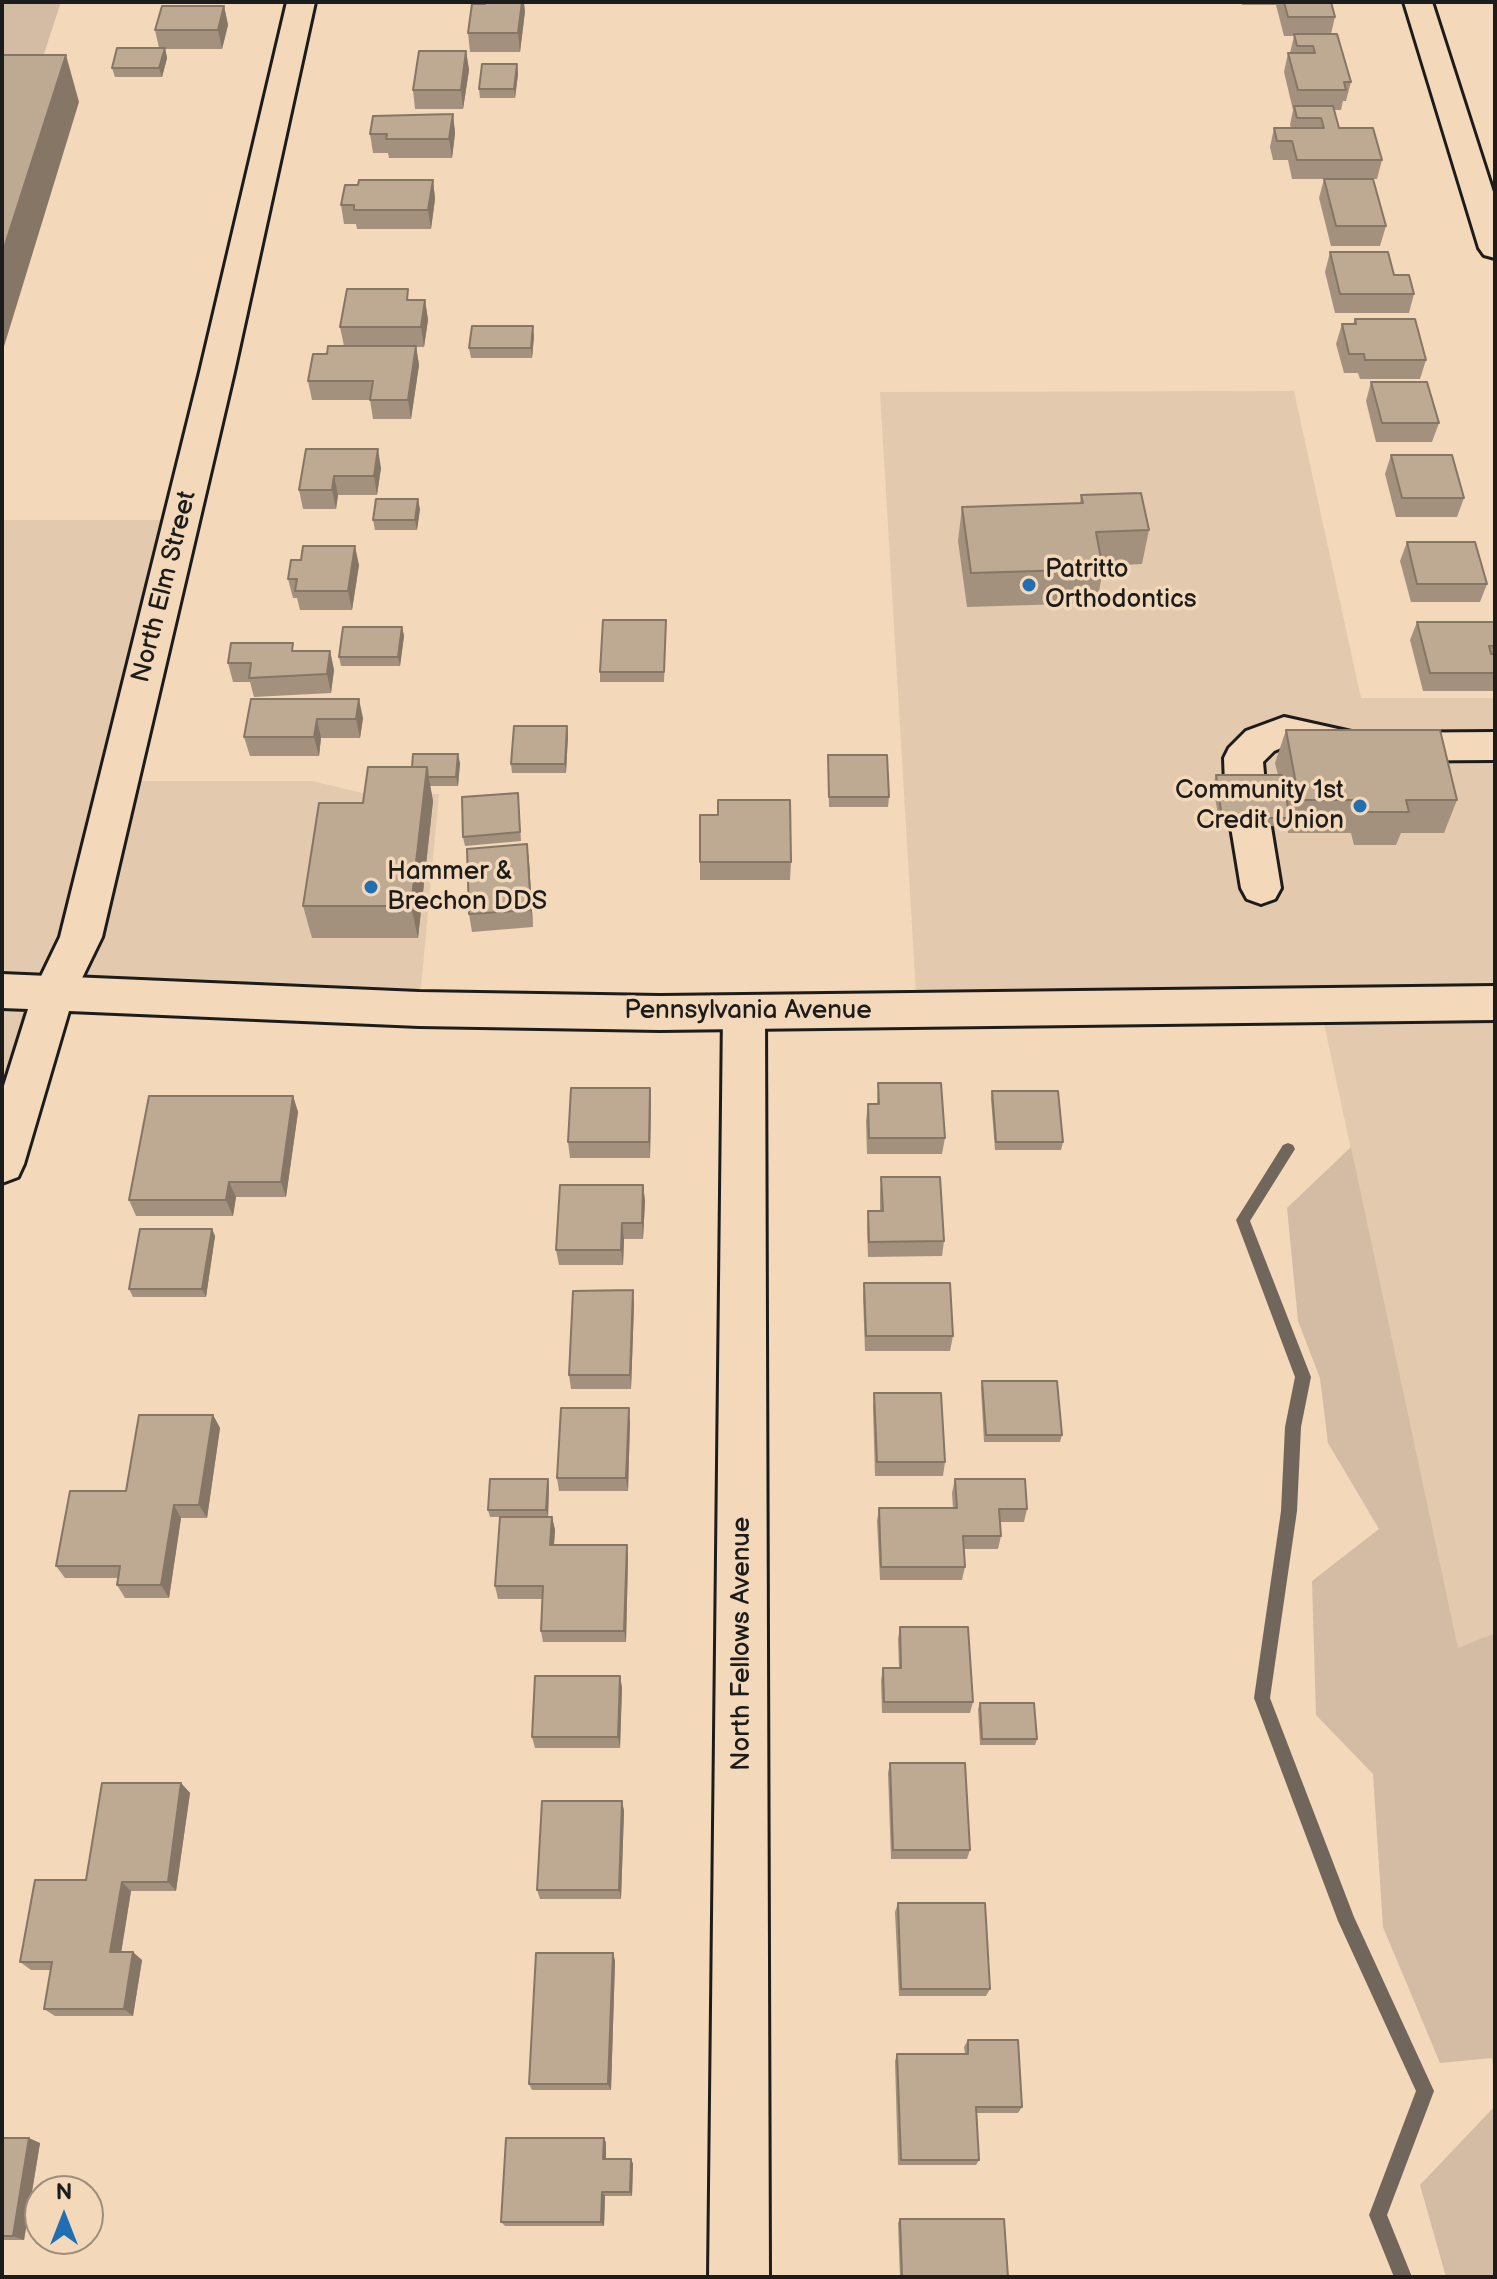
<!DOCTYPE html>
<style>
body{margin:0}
#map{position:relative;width:1497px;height:2279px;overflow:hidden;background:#f3d8ba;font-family:"Balsamiq Sans",sans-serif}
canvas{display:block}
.frame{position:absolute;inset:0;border:4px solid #1c1c1c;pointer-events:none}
.north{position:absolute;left:24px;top:2175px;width:80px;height:80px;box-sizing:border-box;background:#f3d8ba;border:2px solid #9d8d7b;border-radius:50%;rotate:0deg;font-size:22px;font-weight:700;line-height:32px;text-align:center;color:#1c1c1c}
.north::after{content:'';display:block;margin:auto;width:28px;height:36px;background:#1f6fb2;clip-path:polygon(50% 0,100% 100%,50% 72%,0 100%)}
</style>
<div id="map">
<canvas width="1497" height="2279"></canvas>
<div class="frame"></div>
<div class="north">N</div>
</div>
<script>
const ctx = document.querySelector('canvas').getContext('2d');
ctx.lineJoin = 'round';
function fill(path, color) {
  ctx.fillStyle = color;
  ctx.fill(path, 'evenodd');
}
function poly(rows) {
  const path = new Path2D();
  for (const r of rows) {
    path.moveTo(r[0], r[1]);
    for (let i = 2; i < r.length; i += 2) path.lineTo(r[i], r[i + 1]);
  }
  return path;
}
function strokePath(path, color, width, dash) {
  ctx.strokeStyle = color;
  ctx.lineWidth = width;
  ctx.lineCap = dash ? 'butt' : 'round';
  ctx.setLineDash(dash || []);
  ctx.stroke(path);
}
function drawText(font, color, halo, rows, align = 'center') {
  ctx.font = font + ' "Balsamiq Sans",sans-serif';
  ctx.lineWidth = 7;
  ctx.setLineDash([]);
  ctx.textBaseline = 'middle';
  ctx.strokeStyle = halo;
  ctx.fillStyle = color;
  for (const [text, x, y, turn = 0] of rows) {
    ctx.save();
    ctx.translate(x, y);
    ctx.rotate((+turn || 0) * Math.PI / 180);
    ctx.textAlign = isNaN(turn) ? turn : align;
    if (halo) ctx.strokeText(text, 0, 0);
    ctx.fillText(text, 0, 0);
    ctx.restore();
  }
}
fill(poly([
 [1294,391,1361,698,1495,698,1495,1633,1458,1649,1320,1005,917,1010,880,392],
 [2,520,181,520,118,781,312,781,367,794,439,794,419,1009,53,995,2,1164]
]), '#e3caae');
fill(poly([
 [2,2,61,2,37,75,2,75],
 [1351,1147,1458,1648,1495,1633,1495,2081,1492,2058,1440,2063,1383,1927,1373,1774,1316,1715,1312,1581,1379,1529,1328,1443,1320,1378,1298,1321,1287,1208],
 [1495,2106,1495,2277,1446,2277,1420,2185]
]), '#d3bca3');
fill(poly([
 [1288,1143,1293,1145,1295,1149,1250,1221,1311,1377,1301,1427,1297,1511,1270,1698,1354,1917,1434,2091,1387,2215,1412,2277,1394,2277,1369,2215,1416,2091,1338,1921,1254,1698,1281,1511,1285,1427,1295,1377,1236,1220,1283,1145,1288,1143]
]), '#71665b');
const minor = poly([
 [287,2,315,2,234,372,102,937,68,1007,53,1012,38,1007,32,995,60,937,200,372,287,2],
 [1404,2,1432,2,1495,198,1495,258,1484,255,1479,248,1404,2],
 [1284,717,1356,733,1495,732,1495,760,1356,761,1286,746,1274,751,1263,762,1265,785,1259,795,1245,800,1231,795,1225,785,1224,758,1229,748,1246,731,1284,717],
 [1251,812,1265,816,1271,827,1281,888,1275,899,1261,904,1247,899,1241,888,1231,827,1237,816,1251,812],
 [744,995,759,1000,765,1012,769,2277,709,2277,723,1012,729,1000,744,995]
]);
const major = poly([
 [2,974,419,992,660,996,1495,986,1495,1020,660,1030,419,1026,69,1011,24,1164,18,1177,2,1183,2,1092,28,1009,2,1008,2,974]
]);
strokePath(minor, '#1c1c1c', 6);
strokePath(major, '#1c1c1c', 6);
fill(minor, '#f3d8ba');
fill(major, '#f3d8ba');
fill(poly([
 [134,2,223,2,222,3,134,3],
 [1241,2,1331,2,1335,17,1331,34,1351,82,1346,101,1343,101,1341,110,1334,110,1339,128,1382,160,1377,179,1292,179,1288,160,1273,160,1270,147,1274,128,1291,128,1290,125,1293,110,1284,72,1288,53,1290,53,1294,36,1284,36,1276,5,1242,5],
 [224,6,228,25,222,49,165,49,167,58,162,77,115,77,112,68,159,48,155,30],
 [525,11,520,52,470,52,468,33],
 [466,51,469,70,463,109,415,109,413,90],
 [517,64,518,74,515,98,480,98,479,89],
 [453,114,455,133,452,158,389,158,388,153,373,153,370,134],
 [1324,179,1386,226,1380,246,1331,246,1319,198],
 [433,180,435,199,431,229,357,229,356,224,344,224,341,205,358,185],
 [1330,252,1394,275,1414,294,1409,313,1335,313,1325,272],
 [410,300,425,300,428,320,424,347,416,347,419,365,411,419,373,419,370,400,312,400,308,381,344,346,340,327],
 [1355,319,1426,360,1420,379,1360,379,1358,373,1344,373,1336,344,1342,324,1353,324],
 [534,336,532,358,471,358,469,348],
 [1371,382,1439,423,1432,442,1376,442,1366,401],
 [306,449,381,468,377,495,338,495,336,509,303,509,299,490],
 [1391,455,1464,498,1457,517,1396,517,1385,474],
 [1081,495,1149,530,1142,564,1103,566,1103,569,1097,603,967,607,958,541,962,507,1080,503],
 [420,509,417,530,375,530,373,520],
 [1407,542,1487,584,1480,602,1411,602,1400,561],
 [301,560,359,565,352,610,300,610,297,598,293,598,288,579],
 [666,620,664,682,600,682,600,672],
 [1417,622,1495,622,1495,691,1423,691,1410,640],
 [402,627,404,636,400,666,341,666,339,657],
 [295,651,330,651,334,670,331,693,254,697,250,682,233,682,228,663],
 [251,699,363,718,360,738,321,738,319,756,250,756,244,737],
 [567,726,568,735,566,773,512,773,511,764],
 [1286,730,1457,800,1444,833,1401,833,1396,845,1354,845,1351,833,1288,833,1287,826,1220,827,1213,785,1216,775,1278,775,1275,763],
 [828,755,889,797,888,807,829,807],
 [460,763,458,786,430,786,433,801,418,938,312,938,303,906,363,803,412,767],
 [518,793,521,841,465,846,463,837],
 [527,844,529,862,533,927,472,932,469,914],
 [700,862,791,862,790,880,700,880],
 [878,1083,945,1138,942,1154,867,1154,866,1121,868,1104,877,1104],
 [650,1088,651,1104,650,1158,570,1158,568,1142],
 [992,1091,1063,1142,1061,1150,995,1150,991,1099],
 [293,1096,298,1112,286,1197,236,1197,233,1216,136,1216,129,1200],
 [881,1177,944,1241,942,1256,868,1257,867,1227,868,1211,880,1211,880,1193],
 [643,1185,645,1201,643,1239,624,1239,623,1265,559,1265,556,1250],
 [212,1229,215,1236,206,1297,133,1297,129,1289],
 [864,1283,953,1336,950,1351,865,1351,863,1297],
 [633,1290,634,1305,631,1389,571,1389,569,1375],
 [982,1381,1062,1435,1060,1442,984,1442,981,1388],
 [874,1393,945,1462,943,1476,875,1476,873,1407],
 [213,1415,220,1428,207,1518,181,1518,169,1598,125,1598,117,1585,118,1578,65,1578,56,1566,126,1491],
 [630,1422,628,1491,559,1491,557,1478],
 [955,1479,1027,1509,1024,1522,1000,1522,1001,1536,998,1549,964,1549,965,1567,962,1580,880,1580,877,1521,879,1508,953,1508,952,1493],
 [549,1486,548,1517,490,1517,488,1510],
 [552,1517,555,1530,554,1545,627,1545,628,1558,626,1642,543,1642,541,1631,542,1599,498,1599,495,1586],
 [900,1627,973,1702,970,1713,882,1713,881,1680,883,1668,899,1668,898,1639],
 [622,1687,620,1748,535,1748,532,1737],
 [980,1703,1037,1739,1035,1745,980,1745,978,1709],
 [890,1763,970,1850,967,1859,891,1859,888,1773],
 [181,1783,190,1793,176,1891,131,1891,121,1952,142,1960,133,2016,55,2016,44,2009,51,1970,31,1970,20,1962,86,1880],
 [622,1801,624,1811,621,1899,540,1899,537,1890],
 [898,1903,990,1989,986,1996,899,1996,895,1912],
 [613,1953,615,1961,611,2090,532,2090,529,2084],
 [968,2040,1022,2107,1018,2113,977,2113,979,2160,976,2165,898,2165,895,2061,897,2054,965,2054,964,2047],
 [2,2138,40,2143,24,2240,2,2240],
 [604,2138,606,2143,606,2159,631,2159,633,2164,632,2196,605,2196,604,2226,505,2226,501,2222],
 [900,2219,1008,2277,900,2277,898,2223]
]), '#a3917e');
fill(poly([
 [522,2,524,2,525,11,520,52,518,33],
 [224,6,228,25,222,49,218,30],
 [165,48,167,58,162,77,159,68],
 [466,51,469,70,463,109,461,90],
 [66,55,79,102,2,353,2,254],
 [517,64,518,74,515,98,514,89],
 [453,114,455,133,452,158,449,139],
 [433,180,435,199,431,229,428,210],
 [425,300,428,320,424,347,421,327],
 [533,326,534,336,532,358,531,348],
 [416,346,419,365,411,419,408,400],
 [378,449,381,468,377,495,374,476],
 [334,476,338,495,336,509,332,490],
 [418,499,420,509,417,530,415,520],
 [355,546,359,565,352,610,348,591],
 [402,627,404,636,400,666,398,657],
 [330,651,334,670,331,693,327,674],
 [359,699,363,718,360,738,356,719],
 [317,719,321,738,319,756,314,737],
 [567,726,568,735,566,773,565,764],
 [458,754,460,763,458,786,456,777],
 [427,767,433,801,418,938,411,906],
 [527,844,529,862,533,927,531,910],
 [650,1088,651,1104,650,1158,649,1142],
 [293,1096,298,1112,286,1197,281,1182],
 [229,1182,236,1197,233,1216,226,1200],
 [643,1185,645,1201,643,1239,642,1223],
 [622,1223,624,1239,623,1265,621,1250],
 [212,1229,215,1236,206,1297,202,1289],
 [633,1290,634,1305,631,1389,630,1375],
 [629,1408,630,1422,628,1491,626,1478],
 [213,1415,220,1428,207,1518,199,1505],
 [548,1479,549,1486,548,1517,546,1510],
 [174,1505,181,1518,169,1598,161,1585],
 [552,1517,555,1530,553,1558,550,1545],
 [627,1545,628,1558,626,1642,624,1631],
 [620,1676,622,1687,620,1748,618,1737],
 [181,1783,190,1793,176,1891,168,1882],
 [622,1801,624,1811,621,1899,619,1890],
 [122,1882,131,1891,120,1960,110,1952],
 [133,1952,142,1960,133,2016,124,2009],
 [613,1953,615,1961,611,2090,608,2084],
 [29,2138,40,2143,24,2240,13,2236],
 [604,2138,606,2143,606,2164,603,2159],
 [631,2159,633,2164,632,2196,630,2192],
 [602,2192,605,2196,604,2226,601,2222]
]), '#857666');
const building = poly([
 [485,2,522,2,518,33,468,33,472,4,485,4,485,2],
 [1284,2,1331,2,1335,17,1288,17,1284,2],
 [162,6,224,6,218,30,155,30,162,6],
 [1294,34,1337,34,1351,82,1344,82,1346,90,1298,90,1288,53,1315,53,1313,46,1297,46,1294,34],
 [117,48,165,48,159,68,112,68,117,48],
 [419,51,466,51,461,90,413,90,419,51],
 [2,55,66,55,2,254,2,55],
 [482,64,517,64,514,89,479,89,482,64],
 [1294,106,1333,106,1339,128,1373,128,1382,160,1297,160,1292,141,1277,141,1274,128,1324,128,1321,118,1297,118,1294,106],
 [453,114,449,139,386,139,387,134,370,134,373,116,453,114],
 [1324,179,1373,179,1386,226,1336,226,1324,179],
 [359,180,433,180,428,210,354,210,354,205,341,205,345,185,358,185,359,180],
 [1330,252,1388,252,1394,275,1409,275,1414,294,1340,294,1330,252],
 [347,289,408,289,407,300,425,300,421,327,340,327,347,289],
 [1355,319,1415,319,1426,360,1365,360,1364,354,1349,354,1342,324,1356,324,1355,319],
 [472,326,533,326,531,348,469,348,472,326],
 [328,346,416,346,408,400,370,400,373,381,308,381,313,354,327,354,328,346],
 [1371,382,1427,382,1439,423,1382,423,1371,382],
 [306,449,378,449,374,476,334,476,332,490,299,490,306,449],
 [1391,455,1452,455,1464,498,1402,498,1391,455],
 [1141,493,1149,530,1096,532,1103,569,971,573,962,507,1083,503,1081,495,1141,493],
 [376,499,418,499,415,520,373,520,376,499],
 [1407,542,1475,542,1487,584,1417,584,1407,542],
 [303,546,355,546,348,591,295,591,297,579,288,579,291,560,301,560,303,546],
 [603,620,666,620,664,672,600,672,603,620],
 [1417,622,1495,622,1495,646,1489,646,1491,654,1495,654,1495,673,1430,673,1417,622],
 [343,627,402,627,398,657,339,657,343,627],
 [231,643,293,643,292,651,330,651,327,674,249,678,251,663,228,663,231,643],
 [251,699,359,699,356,719,317,719,314,737,244,737,251,699],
 [514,726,567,726,565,764,511,764,514,726],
 [1286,730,1440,730,1457,800,1406,800,1409,812,1366,812,1363,800,1299,800,1286,730],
 [413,754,458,754,456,777,428,777,427,767,412,767,413,754],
 [828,755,887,755,889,797,829,797,828,755],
 [368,767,427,767,411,906,303,906,319,803,363,803,368,767],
 [1216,775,1282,775,1290,818,1222,818,1216,775],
 [518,793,520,832,463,837,462,797,518,793],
 [718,800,790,800,791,862,700,862,700,815,718,815,718,800],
 [527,844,531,910,469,914,467,849,527,844],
 [878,1083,941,1083,945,1138,869,1138,868,1104,879,1104,878,1083],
 [571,1088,650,1088,649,1142,568,1142,571,1088],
 [992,1091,1058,1091,1063,1142,996,1142,992,1091],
 [149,1096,293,1096,281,1182,229,1182,226,1200,129,1200,149,1096],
 [881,1177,940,1177,944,1241,869,1242,868,1211,883,1211,881,1177],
 [560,1185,643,1185,642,1223,622,1223,621,1250,556,1250,560,1185],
 [140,1229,212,1229,202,1289,129,1289,140,1229],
 [864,1283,950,1283,953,1336,866,1336,864,1283],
 [633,1290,630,1375,569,1375,573,1291,633,1290],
 [982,1381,1057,1381,1062,1435,986,1435,982,1381],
 [874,1393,941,1393,945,1462,877,1462,874,1393],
 [561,1408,629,1408,626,1478,557,1478,561,1408],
 [139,1415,213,1415,199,1505,174,1505,161,1585,117,1585,120,1566,56,1566,70,1491,126,1491,139,1415],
 [490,1479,548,1479,546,1510,488,1510,490,1479],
 [955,1479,1025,1479,1027,1509,999,1509,1001,1536,963,1536,965,1567,881,1567,879,1508,957,1508,955,1479],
 [500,1517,552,1517,550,1545,627,1545,624,1631,541,1631,543,1586,495,1586,500,1517],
 [900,1627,968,1627,973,1702,884,1702,883,1668,901,1668,900,1627],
 [535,1676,620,1676,618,1737,532,1737,535,1676],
 [980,1703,1034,1703,1037,1739,982,1739,980,1703],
 [890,1763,965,1763,970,1850,893,1850,890,1763],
 [102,1783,181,1783,168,1882,122,1882,110,1952,133,1952,124,2009,44,2009,52,1962,20,1962,35,1880,86,1880,102,1783],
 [542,1801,622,1801,619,1890,537,1890,542,1801],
 [898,1903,985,1903,990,1989,901,1989,898,1903],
 [536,1953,613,1953,608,2084,529,2084,536,1953],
 [968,2040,1018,2040,1022,2107,976,2107,979,2160,901,2160,897,2054,968,2054,968,2040],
 [2,2138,29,2138,13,2236,2,2236,2,2138],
 [506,2138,604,2138,603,2159,631,2159,630,2192,602,2192,601,2222,501,2222,506,2138],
 [900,2219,1004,2219,1008,2277,902,2277,900,2219]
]);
fill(building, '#bea992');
strokePath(building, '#857666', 2);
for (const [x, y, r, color] of [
 [1029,585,8,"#1f6fb2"],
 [1360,806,8,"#1f6fb2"],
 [371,887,8,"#1f6fb2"]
]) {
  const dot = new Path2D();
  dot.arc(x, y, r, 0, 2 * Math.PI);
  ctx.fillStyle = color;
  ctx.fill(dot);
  strokePath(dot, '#f3d8ba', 3);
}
drawText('26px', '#1c1c1c', '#f3d8ba', [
 ["Patritto",1045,570],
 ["Orthodontics",1045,600],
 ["Community 1st",1344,791,"right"],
 ["Credit Union",1344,821,"right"],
 ["Hammer &",387,872],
 ["Brechon DDS",387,902]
], 'left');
drawText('26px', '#1c1c1c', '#f3d8ba', [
 ["North Elm Street",165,587,-76],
 ["Pennsylvania Avenue",748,1011],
 ["North Fellows Avenue",742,1644,-90]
]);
</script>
